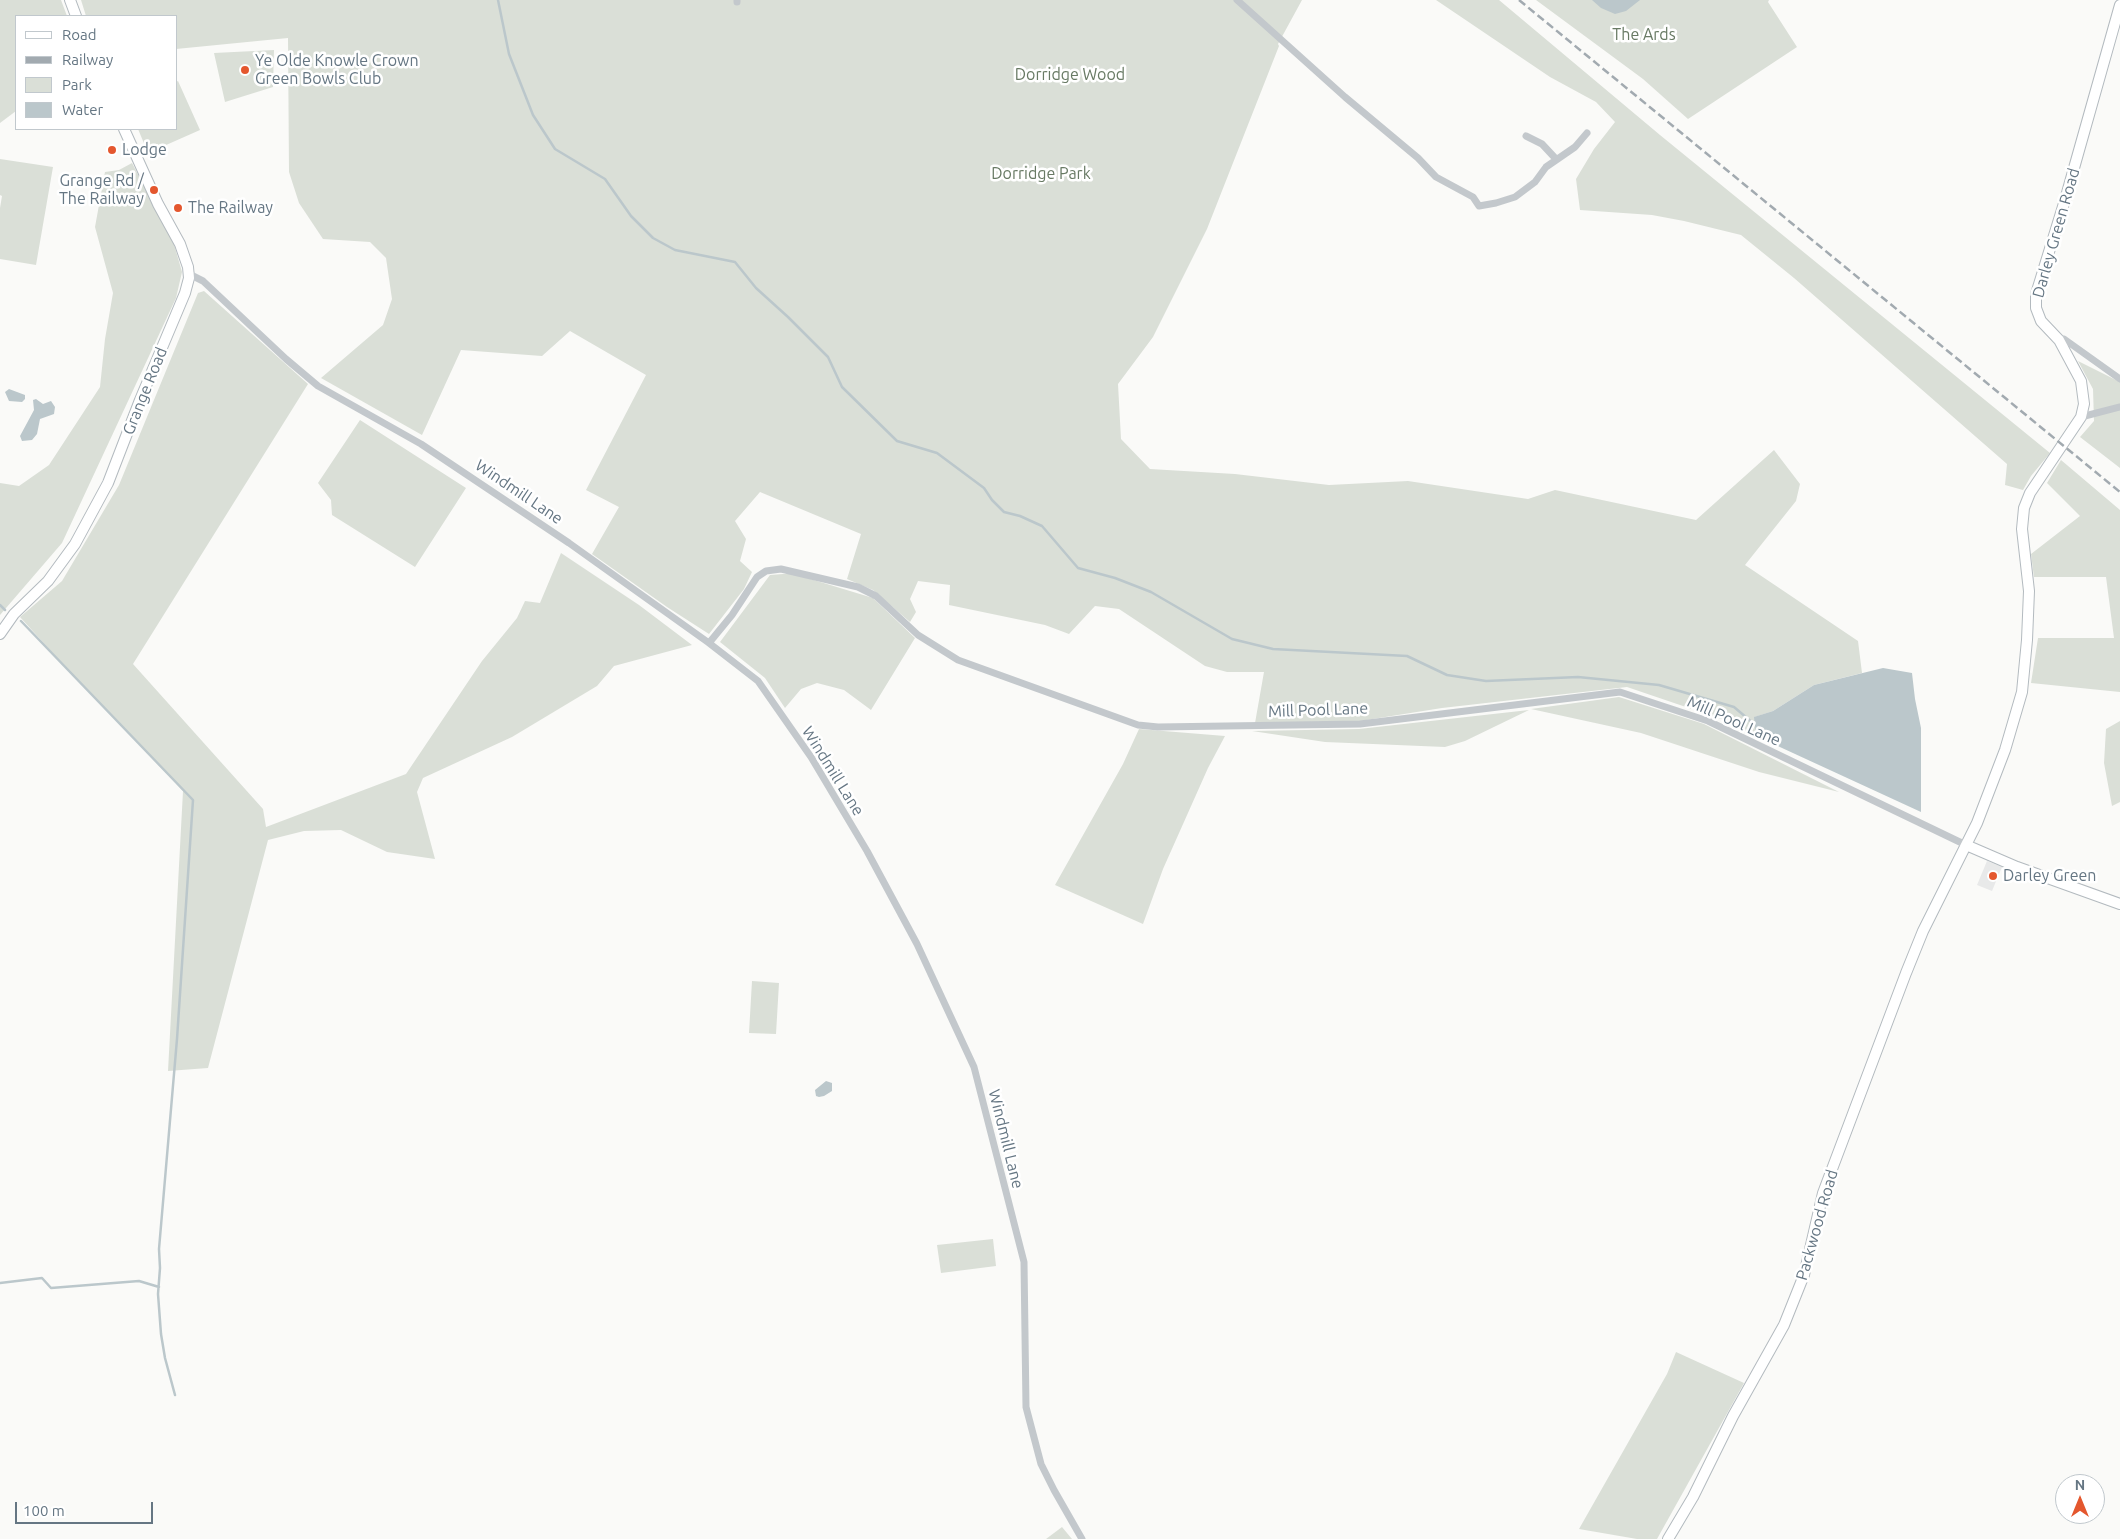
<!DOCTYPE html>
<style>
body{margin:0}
#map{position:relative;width:2120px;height:1539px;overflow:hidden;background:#fafaf8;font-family:Ubuntu,sans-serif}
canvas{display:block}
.legend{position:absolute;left:15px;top:15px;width:162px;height:115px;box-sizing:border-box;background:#fff;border:1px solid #c1c8cd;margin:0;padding:6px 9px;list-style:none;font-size:15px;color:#657683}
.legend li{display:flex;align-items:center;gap:10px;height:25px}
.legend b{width:25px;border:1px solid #c1c8cd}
.north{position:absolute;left:2055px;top:1474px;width:50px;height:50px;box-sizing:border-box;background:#fff;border:1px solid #c1c8cd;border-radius:50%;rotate:0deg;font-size:14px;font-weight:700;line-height:20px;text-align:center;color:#657683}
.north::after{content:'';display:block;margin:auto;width:18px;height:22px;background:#e4572e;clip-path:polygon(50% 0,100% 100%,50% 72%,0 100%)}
.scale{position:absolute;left:15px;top:1502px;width:138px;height:22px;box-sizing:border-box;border:2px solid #657683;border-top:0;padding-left:6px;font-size:15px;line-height:18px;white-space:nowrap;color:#657683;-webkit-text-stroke:4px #fff;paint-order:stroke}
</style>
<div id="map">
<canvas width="2120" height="1539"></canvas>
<ul class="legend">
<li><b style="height:6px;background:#fff"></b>Road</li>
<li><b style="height:6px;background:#a2aab0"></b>Railway</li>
<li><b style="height:14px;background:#dadfd7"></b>Park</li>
<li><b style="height:14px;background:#bbc7cb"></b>Water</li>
</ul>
<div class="north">N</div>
<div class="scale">100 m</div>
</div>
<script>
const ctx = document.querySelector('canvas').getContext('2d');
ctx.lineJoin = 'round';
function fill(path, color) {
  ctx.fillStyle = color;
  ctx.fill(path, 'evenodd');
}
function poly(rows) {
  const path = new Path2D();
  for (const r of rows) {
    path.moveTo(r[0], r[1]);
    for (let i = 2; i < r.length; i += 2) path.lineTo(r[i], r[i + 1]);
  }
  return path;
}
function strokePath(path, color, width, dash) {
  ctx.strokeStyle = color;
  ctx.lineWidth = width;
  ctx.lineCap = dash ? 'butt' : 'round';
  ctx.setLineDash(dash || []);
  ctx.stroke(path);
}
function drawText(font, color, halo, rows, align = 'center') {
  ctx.font = font + ' Ubuntu,sans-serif';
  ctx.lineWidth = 5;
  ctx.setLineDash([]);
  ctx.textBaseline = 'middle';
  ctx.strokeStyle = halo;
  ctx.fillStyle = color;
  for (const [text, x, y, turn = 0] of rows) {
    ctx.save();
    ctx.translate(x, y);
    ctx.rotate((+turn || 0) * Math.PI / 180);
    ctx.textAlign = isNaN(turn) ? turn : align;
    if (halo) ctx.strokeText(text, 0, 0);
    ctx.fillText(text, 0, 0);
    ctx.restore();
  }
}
fill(poly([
 [1987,861,2002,867,1992,891,1977,885]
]), '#e8e9e9');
fill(poly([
 [0,0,61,0,67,16,16,16,16,111,0,123],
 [81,0,1302,0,1278,44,1279,46,1207,229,1153,337,1118,384,1121,439,1150,469,1235,474,1329,485,1408,481,1528,499,1555,490,1696,520,1774,450,1800,484,1796,501,1745,565,1858,641,1862,673,1814,685,1773,711,1755,717,1756,736,1730,722,1627,687,1442,708,1360,721,1255,723,1264,672,1227,672,1205,666,1119,609,1095,606,1069,634,1045,625,949,605,950,585,918,581,910,599,916,612,910,622,873,590,847,579,861,534,760,492,735,521,746,539,740,561,752,572,744,589,709,634,667,607,592,554,619,507,586,490,646,375,570,331,542,356,461,350,422,435,321,378,383,325,392,299,386,258,370,242,323,239,299,203,289,172,288,38,176,49,176,16,86,16],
 [1436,0,1499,0,1660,135,2050,453,2031,476,2023,490,2005,485,2007,464,1794,278,1741,235,1684,221,1652,215,1580,210,1576,179,1594,149,1615,122,1596,102,1550,77],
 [1536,0,1769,0,1768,2,1797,47,1688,119,1643,79],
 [274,50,273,87,225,102,214,53],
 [178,81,200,130,148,153,138,129,176,129,176,82],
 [0,159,53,167,36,265,0,259,0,208,2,196,0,195],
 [132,163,174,244,182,272,176,298,62,543,0,615,0,483,19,486,49,465,100,387,105,339,113,293,95,227,105,172,119,170],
 [204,291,308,384,133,664,263,809,266,827,406,774,482,661,517,618,525,601,540,603,561,553,639,605,692,645,614,666,597,686,512,737,423,778,417,792,435,859,387,852,341,830,304,831,268,840,208,1068,168,1071,183,791,59,660,20,617,62,581,119,485,198,293],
 [2078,361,2120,382,2120,468,2080,437,2094,421,2093,389],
 [360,420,466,488,415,567,332,515,331,500,318,483],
 [2061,460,2120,510,2120,692,2031,683,2038,638,2114,638,2106,577,2034,577,2031,554,2080,516,2047,483],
 [783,574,794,574,873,598,915,638,871,710,844,690,817,683,801,689,785,708,765,678,720,642,770,575],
 [1619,697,1704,724,1839,792,1759,772,1641,733,1531,709],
 [1529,710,1465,741,1445,747,1325,742,1252,731,1359,729],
 [2120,721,2120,802,2112,806,2104,763,2106,729],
 [1139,729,1225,736,1208,768,1163,869,1143,924,1055,885,1123,764],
 [752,981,779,983,776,1034,749,1033],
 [993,1239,996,1266,941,1273,937,1245],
 [1676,1352,1744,1383,1657,1539,1637,1539,1579,1529,1667,1374],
 [1062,1527,1072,1539,1046,1539]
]), '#dadfd7');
fill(poly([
 [1592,0,1640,0,1626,11,1615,14,1601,8],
 [9,389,25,395,25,399,22,402,9,401,5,392],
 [36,399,43,404,51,401,55,407,54,414,40,419,37,434,32,440,22,441,20,436,34,410,33,400],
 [1883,668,1912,673,1915,699,1921,728,1921,812,1756,736,1754,717,1773,711,1814,685],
 [826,1081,832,1083,832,1091,824,1096,819,1097,816,1096,815,1090]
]), '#bbc7cb');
strokePath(poly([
 [498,0,509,54,533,115,555,149,605,179,631,216,653,238,675,250,735,262,756,288,788,317,828,357,842,387,897,441,937,453,984,488,992,500,1004,512,1020,516,1042,526,1078,568,1115,578,1151,592,1232,639,1273,649,1407,656,1447,675,1486,681,1578,677,1659,685,1734,707,1754,724],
 [0,605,5,610],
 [21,621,193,800,177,1039,159,1249,160,1268,158,1294,161,1334,165,1358,175,1395],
 [0,1283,42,1278,51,1288,139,1281,159,1287]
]), '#bbc7cb', 2.5);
const secondary = poly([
 [70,0,76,16],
 [0,634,14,614,48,581,75,544,108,483,140,400,185,293,189,278,188,267,180,244,158,204,124,129],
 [1966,845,2017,867,2120,904],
 [1668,1539,1693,1497,1733,1416,1784,1325,1804,1275,1823,1193,1906,973,1923,931,1977,823,2005,750,2022,692,2027,640,2029,591,2022,529,2024,508,2030,493,2081,417,2084,404,2081,381,2059,340,2041,321,2036,308,2036,294,2065,200,2120,5]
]);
strokePath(secondary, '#b3babf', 12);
strokePath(poly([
 [1237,0,1345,97,1418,158,1436,177,1473,197,1479,206,1496,203,1515,197,1535,182,1546,167,1575,147,1587,133],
 [737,2,737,0],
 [1526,136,1542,144,1556,159],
 [189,274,203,281,286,359,318,386,421,444,569,543,709,643,758,681,811,757,867,851,917,944,974,1067,1024,1262,1026,1407,1041,1464,1054,1490,1082,1539],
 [2059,340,2064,339,2120,379],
 [2081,417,2120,407],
 [709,643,732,615,757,577,766,571,781,569,858,587,876,596,918,635,958,660,1138,725,1158,727,1360,724,1620,692,1708,721,1966,845]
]), '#c3c8cc', 7);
strokePath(secondary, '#fff', 10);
strokePath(poly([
 [1519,0,2120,492]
]), '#a2aab0', 2.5, [8, 4]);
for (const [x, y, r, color] of [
 [245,70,5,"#e4572e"],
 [112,150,5,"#e4572e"],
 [154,190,5,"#e4572e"],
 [178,208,5,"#e4572e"],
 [1993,876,5,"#e4572e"]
]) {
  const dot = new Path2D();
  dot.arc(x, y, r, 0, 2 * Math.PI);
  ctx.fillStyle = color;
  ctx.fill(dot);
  strokePath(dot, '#fff', 2);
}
drawText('16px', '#687a64', '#fff', [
 ["The Ards",1644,35],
 ["Dorridge Wood",1070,75],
 ["Dorridge Park",1041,174]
]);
drawText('16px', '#657683', '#fff', [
 ["Ye Olde Knowle Crown",255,61],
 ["Green Bowls Club",255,79],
 ["Lodge",122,150],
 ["Grange Rd /",144,181,"right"],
 ["The Railway",144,199,"right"],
 ["The Railway",188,208],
 ["Darley Green",2003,876]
], 'left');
drawText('16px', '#657683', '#fff', [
 ["Darley Green Road",2056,233,-74],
 ["Grange Road",145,391,-68],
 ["Windmill Lane",519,492,34],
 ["Mill Pool Lane",1318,710,-2],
 ["Mill Pool Lane",1734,721,24],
 ["Windmill Lane",833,771,58],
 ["Windmill Lane",1006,1139,76],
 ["Packwood Road",1817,1225,-74]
]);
</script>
